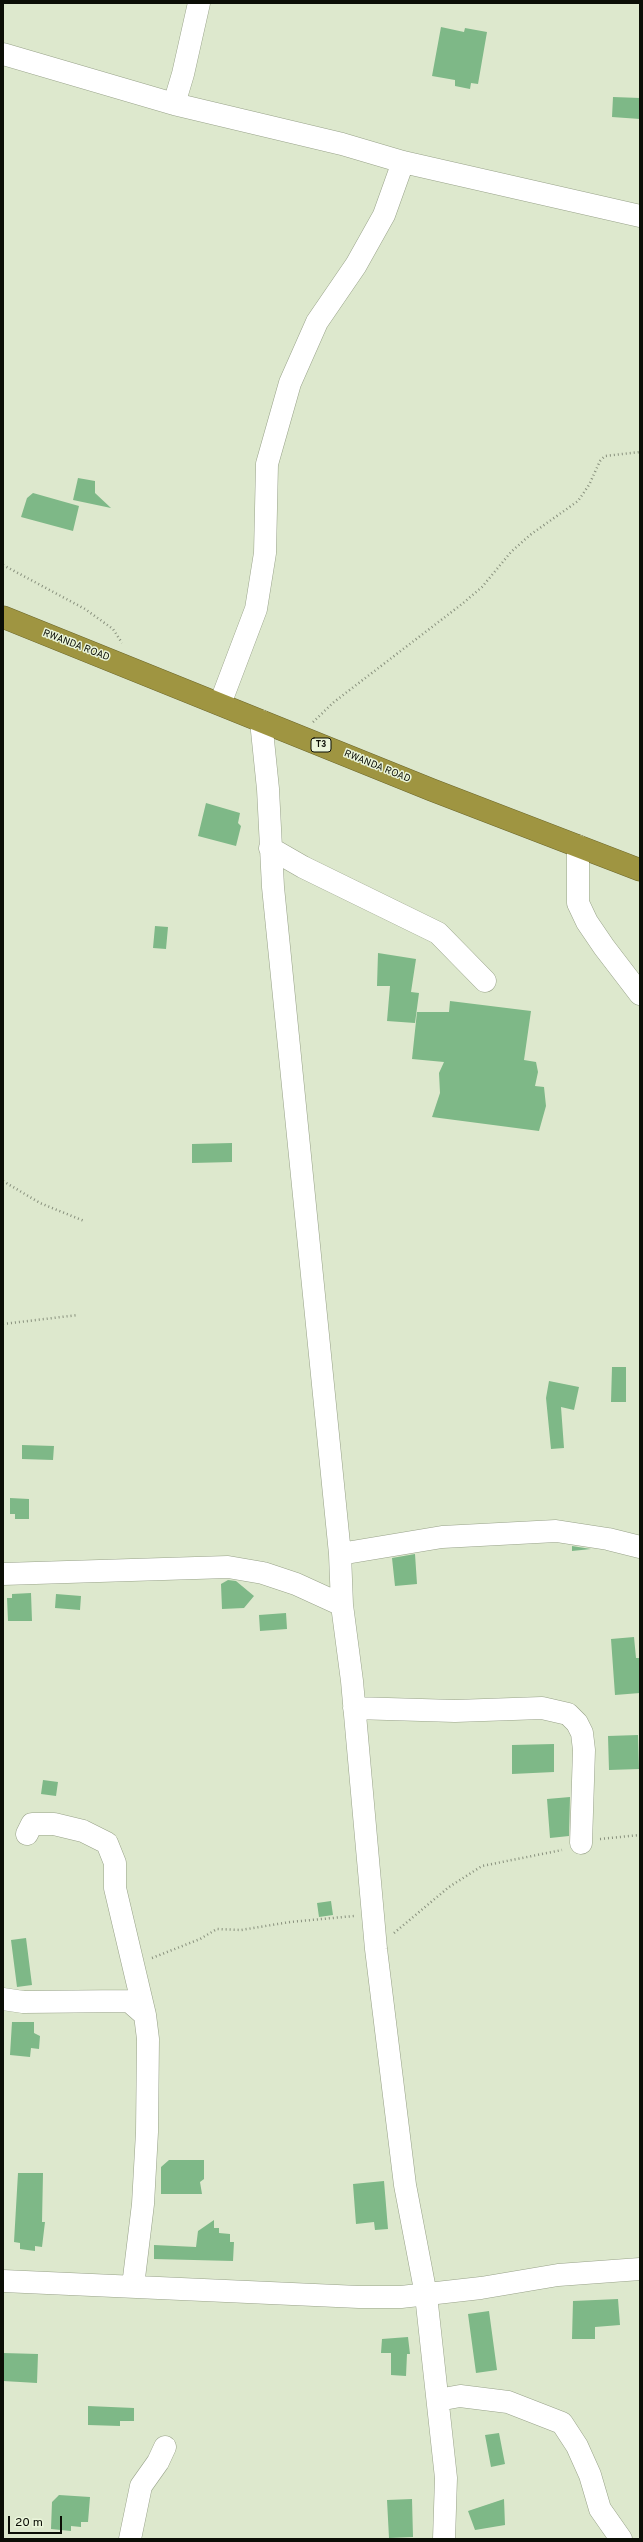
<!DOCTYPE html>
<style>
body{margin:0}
#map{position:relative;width:643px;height:2542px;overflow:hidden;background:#dde8cd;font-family:Overpass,sans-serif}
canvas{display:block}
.frame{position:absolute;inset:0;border:4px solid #0b0e06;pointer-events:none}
.scale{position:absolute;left:8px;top:2516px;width:54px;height:18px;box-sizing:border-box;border:2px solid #0b0e06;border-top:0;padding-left:5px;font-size:12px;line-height:14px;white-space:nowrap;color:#0b0e06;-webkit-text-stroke:3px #eaf5da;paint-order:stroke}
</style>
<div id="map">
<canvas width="643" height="2542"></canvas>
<div class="frame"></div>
<div class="scale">20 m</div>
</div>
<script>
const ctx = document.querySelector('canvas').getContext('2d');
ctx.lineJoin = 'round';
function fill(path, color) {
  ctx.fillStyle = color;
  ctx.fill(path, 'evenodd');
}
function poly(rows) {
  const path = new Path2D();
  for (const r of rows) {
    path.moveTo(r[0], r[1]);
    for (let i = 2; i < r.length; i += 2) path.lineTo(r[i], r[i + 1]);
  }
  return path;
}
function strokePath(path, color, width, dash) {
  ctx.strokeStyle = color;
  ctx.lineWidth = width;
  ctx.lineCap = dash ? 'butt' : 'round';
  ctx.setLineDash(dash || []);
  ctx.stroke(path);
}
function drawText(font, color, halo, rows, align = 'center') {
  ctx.font = font + ' Overpass,sans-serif';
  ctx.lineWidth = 3;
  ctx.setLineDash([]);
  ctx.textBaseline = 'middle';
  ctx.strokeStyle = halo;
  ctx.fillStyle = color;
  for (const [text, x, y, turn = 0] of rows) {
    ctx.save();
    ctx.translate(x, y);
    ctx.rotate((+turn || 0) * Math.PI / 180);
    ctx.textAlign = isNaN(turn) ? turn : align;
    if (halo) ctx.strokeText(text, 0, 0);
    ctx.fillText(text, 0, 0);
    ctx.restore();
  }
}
fill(poly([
 [441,27,464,32,465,28,487,32,478,84,471,83,470,89,455,86,455,80,432,76],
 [613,97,640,98,640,119,612,117],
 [78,478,95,481,95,493,111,508,73,500],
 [33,493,79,506,73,531,21,517,27,498],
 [206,803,240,813,238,823,241,826,236,846,198,836],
 [155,926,168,927,166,949,153,948],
 [378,953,416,959,411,992,419,993,415,1023,387,1021,390,986,377,986],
 [450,1001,531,1011,524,1060,536,1062,538,1072,535,1086,544,1087,546,1106,539,1131,432,1117,440,1093,439,1073,444,1062,412,1059,417,1012,449,1012],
 [232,1143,232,1162,192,1163,192,1144],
 [612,1367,626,1367,626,1402,611,1402],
 [549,1381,579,1387,574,1410,561,1407,564,1448,551,1449,546,1398],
 [22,1445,54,1446,53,1460,22,1459],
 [10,1498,29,1499,29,1519,15,1519,15,1514,10,1514],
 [572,1546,591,1549,572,1551],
 [415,1554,417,1584,395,1586,392,1558],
 [228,1580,236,1581,254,1596,244,1608,222,1609,221,1584],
 [31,1593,32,1621,8,1621,7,1598,12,1598,12,1594],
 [56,1594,81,1596,80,1610,55,1608],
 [286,1613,287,1629,260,1631,259,1615],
 [634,1637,636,1658,640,1658,640,1693,615,1695,611,1639],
 [638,1735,639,1769,609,1770,608,1736],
 [554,1744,554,1772,512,1774,512,1745],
 [43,1780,58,1782,56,1796,41,1794],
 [570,1797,569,1836,550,1838,547,1799],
 [331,1901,333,1915,319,1917,317,1903],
 [26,1938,32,1985,17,1987,11,1940],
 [12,2022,34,2022,34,2033,40,2036,39,2049,31,2048,30,2057,10,2055],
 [169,2160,204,2160,204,2179,200,2182,202,2194,161,2194,161,2167],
 [18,2173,43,2173,42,2222,45,2222,42,2247,35,2246,35,2251,20,2249,20,2243,14,2242],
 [384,2181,388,2229,375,2230,374,2222,356,2224,353,2184],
 [214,2220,214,2228,219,2228,219,2233,230,2234,230,2242,234,2242,233,2261,154,2259,154,2245,196,2247,198,2231],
 [618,2299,620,2325,595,2327,595,2339,572,2339,573,2301],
 [489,2311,497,2370,476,2373,468,2314],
 [408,2337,410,2354,407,2354,406,2376,391,2375,391,2353,381,2353,382,2339],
 [3,2353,38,2354,37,2383,3,2381],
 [88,2406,134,2408,134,2421,120,2421,120,2426,88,2425],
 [499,2433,505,2464,491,2467,485,2435],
 [59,2495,90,2497,88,2522,81,2522,81,2527,71,2526,71,2531,51,2529,52,2502],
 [412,2499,413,2537,389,2538,387,2500],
 [504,2499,505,2525,475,2530,468,2511]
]), '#7eb887');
const minor = poly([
 [3,54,174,104,342,144,403,162,640,216],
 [174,104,183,74,199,3],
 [220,704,256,609,265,553,267,464,290,383,317,322,356,265,384,215,403,162],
 [261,721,268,789,273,887,340,1554,342,1605,352,1681,376,1949,405,2185,426,2295,446,2478,444,2539],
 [578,846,578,903,587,922,604,947,640,994],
 [270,848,303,867,438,933,485,981],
 [340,1554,442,1537,556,1531,608,1539,640,1547],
 [3,1574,228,1567,263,1573,296,1584,342,1605],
 [354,1708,455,1711,542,1708,568,1714,577,1723,582,1733,584,1750,581,1843],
 [27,1834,32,1824,54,1824,83,1831,107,1843,115,1863,115,1888,145,2015],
 [3,1999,23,2002,129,2001,145,2015,148,2039,147,2132,143,2204,133,2286],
 [3,2281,359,2297,401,2297,481,2288,558,2275,640,2269],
 [438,2400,460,2396,508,2402,562,2423,577,2446,590,2475,600,2509,621,2539],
 [130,2539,141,2486,158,2462,165,2447]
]);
const highway = poly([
 [3,617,432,790,640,870]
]);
strokePath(minor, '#98a289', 23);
strokePath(highway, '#6b662c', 23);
strokePath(poly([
 [3,565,85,609,113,629,122,643],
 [313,722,334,702,462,604,482,587,511,552,530,535,578,501,589,485,600,461,605,456,640,452],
 [3,1181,40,1203,84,1221],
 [3,1324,78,1315],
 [600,1839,640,1835],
 [394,1933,449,1887,482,1866,562,1850],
 [152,1958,200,1939,217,1929,241,1930,290,1922,354,1916]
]), '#88907d', 2.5, [1, 3]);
strokePath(minor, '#fff', 22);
strokePath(highway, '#9f9541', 22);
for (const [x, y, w] of [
 [321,745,20]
]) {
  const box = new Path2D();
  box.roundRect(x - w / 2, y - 7, w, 14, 3);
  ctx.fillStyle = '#eaf5da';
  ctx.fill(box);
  strokePath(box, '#0b0e06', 1);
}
drawText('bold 9px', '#0b0e06', null, [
 ["T3",321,745]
]);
drawText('10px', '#0b0e06', '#eaf5da', [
 ["RWANDA ROAD",76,646,21],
 ["RWANDA ROAD",377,767,22]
]);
</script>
